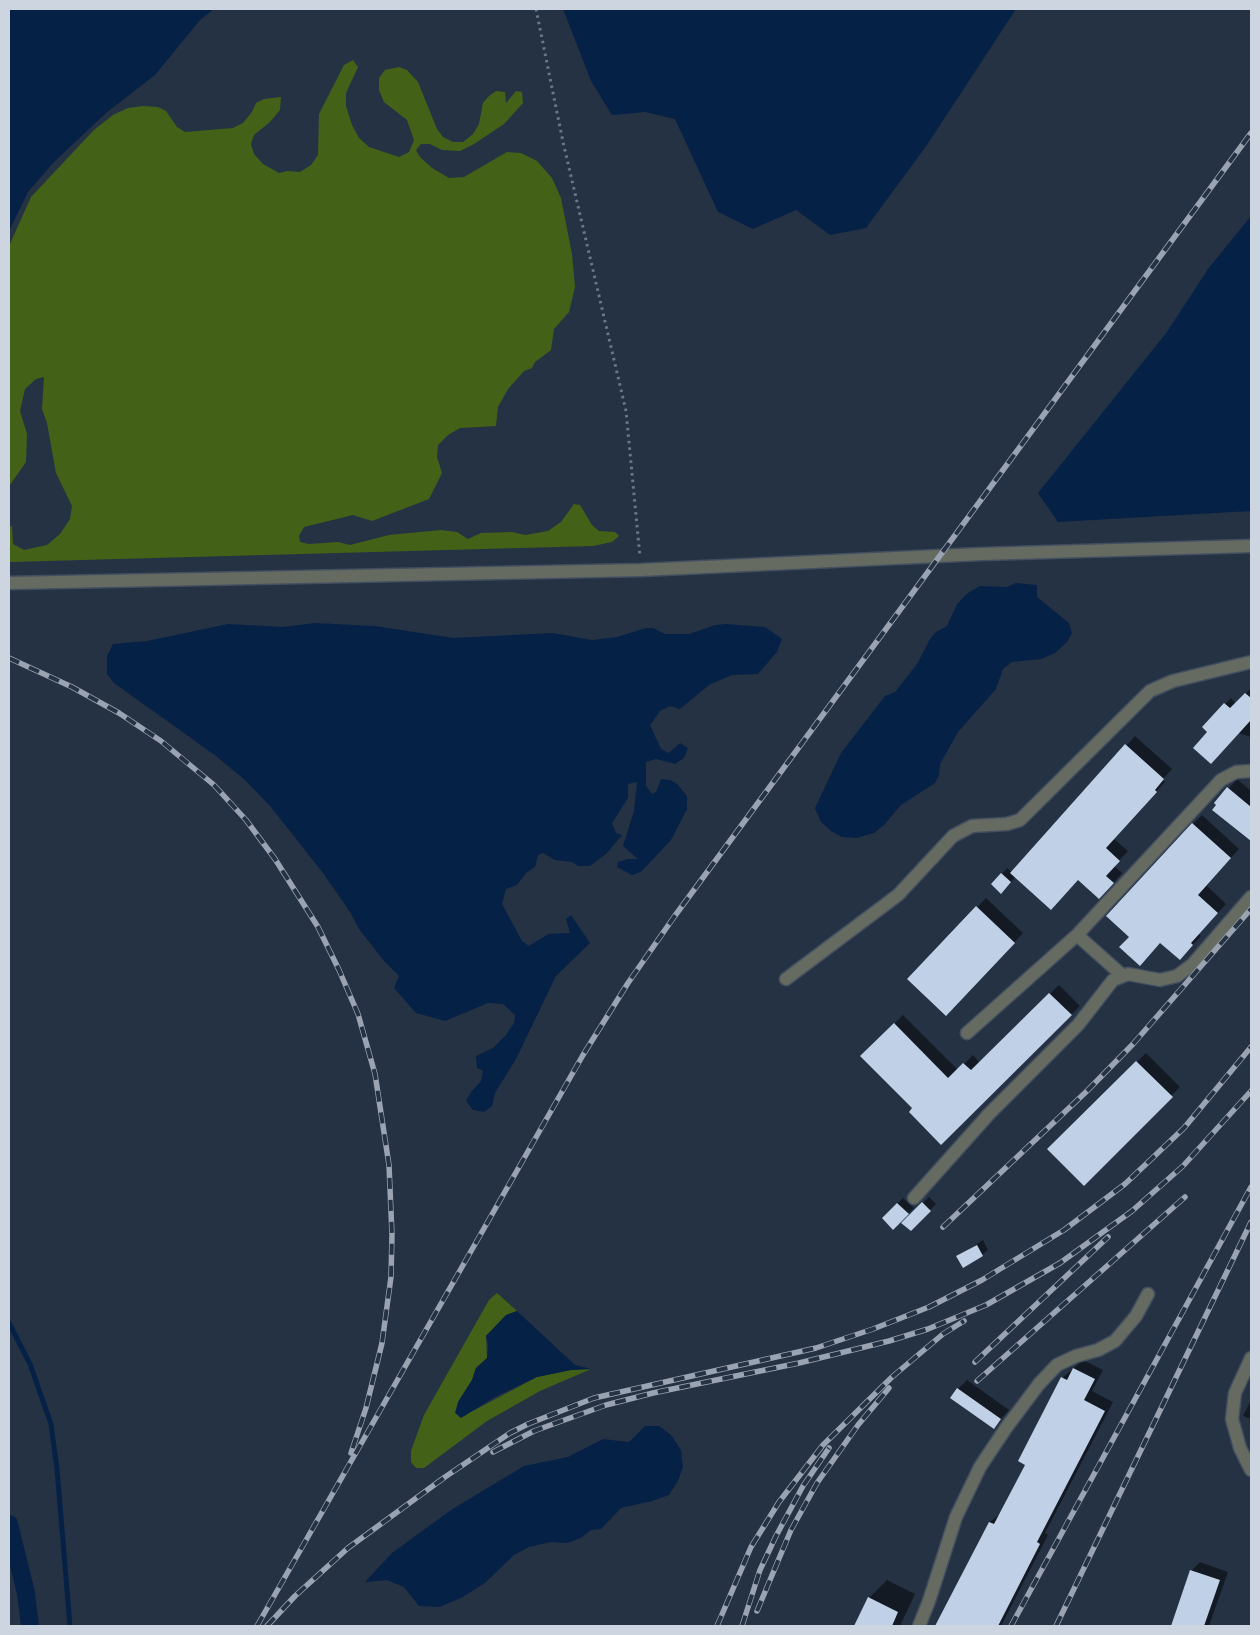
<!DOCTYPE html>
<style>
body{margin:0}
#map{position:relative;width:1260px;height:1635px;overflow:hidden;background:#253244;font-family:"Fira Sans",sans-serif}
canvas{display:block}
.frame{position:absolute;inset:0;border:10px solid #cdd5e1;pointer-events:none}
</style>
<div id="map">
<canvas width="1260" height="1635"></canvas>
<div class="frame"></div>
</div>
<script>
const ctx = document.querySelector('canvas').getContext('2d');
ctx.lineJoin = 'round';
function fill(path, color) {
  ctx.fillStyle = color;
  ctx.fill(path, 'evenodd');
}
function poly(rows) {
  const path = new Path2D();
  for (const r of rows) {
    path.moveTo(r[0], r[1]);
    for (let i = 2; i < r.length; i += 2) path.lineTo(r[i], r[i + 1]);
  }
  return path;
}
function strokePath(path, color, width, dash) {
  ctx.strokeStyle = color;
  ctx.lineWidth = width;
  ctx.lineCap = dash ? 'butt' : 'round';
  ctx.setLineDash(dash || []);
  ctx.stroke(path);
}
fill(poly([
 [353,60,358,67,346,93,346,106,352,125,359,138,369,147,399,157,409,152,414,140,407,120,384,102,379,90,379,78,385,70,399,67,407,70,418,82,437,129,443,137,453,142,463,142,473,134,479,124,483,103,489,96,496,91,505,92,506,103,516,91,522,92,523,103,504,124,474,144,460,151,442,150,430,144,421,144,416,150,420,157,432,168,449,178,464,177,507,152,521,153,537,161,552,178,561,198,572,254,575,287,569,312,554,329,551,350,535,362,532,368,524,371,508,389,498,407,496,426,460,428,448,435,438,445,437,457,442,473,429,499,372,521,353,515,304,527,299,536,300,542,309,544,338,542,350,545,389,535,441,530,457,532,468,539,481,533,512,532,525,535,548,531,561,522,574,504,580,505,592,525,599,531,615,532,619,536,612,542,593,546,9,562,9,527,12,526,13,544,24,550,47,545,60,534,70,519,72,506,56,473,47,423,42,409,44,377,36,379,25,389,20,411,27,434,26,462,10,485,9,246,31,197,94,130,113,115,128,108,143,106,158,107,166,111,177,127,185,132,233,128,243,123,252,112,256,103,264,99,281,97,280,110,270,122,254,135,251,144,254,154,263,164,279,173,287,171,300,172,311,165,318,155,319,114,344,65],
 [497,1293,517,1311,506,1315,486,1336,487,1358,476,1368,472,1380,458,1402,471,1412,537,1377,571,1370,591,1369,540,1391,487,1421,424,1468,416,1468,411,1462,411,1451,424,1415,489,1300]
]), '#446217');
fill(poly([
 [9,9,214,9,200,20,155,75,106,113,53,163,28,192,9,231],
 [563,9,1016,9,927,145,866,228,830,235,796,210,753,229,718,212,675,119,645,112,612,115,591,81],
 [1251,216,1251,511,1058,522,1038,493,1167,332,1208,269],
 [1016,583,1037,585,1037,597,1069,623,1072,633,1067,642,1055,653,1041,659,1012,662,1003,669,996,689,958,732,940,764,939,775,935,783,901,805,884,825,874,833,856,838,842,837,831,831,821,822,815,808,841,753,885,696,895,692,903,682,917,664,930,639,936,632,947,626,957,604,968,593,980,586,1007,587],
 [315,623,375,626,453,638,552,633,592,640,617,637,646,628,653,628,665,634,689,634,715,625,726,624,765,627,782,639,777,652,758,674,732,675,709,685,680,709,670,706,660,711,650,725,661,749,669,753,680,743,688,748,684,758,675,764,656,759,646,762,646,786,652,794,656,792,661,779,670,780,677,784,687,796,687,809,671,840,641,872,632,875,617,867,618,862,628,859,638,859,623,846,634,811,637,782,628,784,628,798,612,823,616,833,622,835,607,853,590,866,578,866,572,862,555,860,543,853,538,855,535,867,526,873,517,885,506,889,502,904,522,941,529,946,548,934,570,933,566,919,571,915,590,943,556,976,516,1059,495,1093,492,1106,484,1112,473,1110,466,1101,471,1092,481,1081,483,1071,477,1068,476,1056,493,1048,506,1035,514,1023,515,1015,503,1004,488,1003,445,1021,416,1013,394,988,399,976,384,961,359,929,350,912,323,873,270,806,245,780,216,756,114,683,107,674,107,656,113,644,147,641,228,624,283,627],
 [517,1311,575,1365,591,1369,571,1370,537,1377,495,1397,461,1418,455,1413,458,1402,472,1380,476,1368,487,1358,488,1345,486,1336,506,1315],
 [645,1426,659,1426,671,1435,681,1450,683,1467,678,1481,669,1495,652,1501,621,1508,601,1529,591,1530,581,1538,567,1543,551,1542,529,1547,514,1555,485,1583,461,1598,439,1607,419,1606,404,1587,387,1580,365,1582,392,1553,451,1510,524,1466,568,1457,603,1439,629,1442]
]), '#062146');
fill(poly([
 [1251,688,1251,737,1238,733,1209,732,1204,727,1231,698,1236,704],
 [1135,736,1172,769,1162,780,1165,782,1114,839,1128,851,1114,866,1122,873,1108,889,1078,879,1016,876,1007,887,1002,874,1007,868,1012,872],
 [1237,779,1251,791,1251,830,1246,835,1216,803],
 [1202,815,1239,849,1206,885,1226,904,1199,934,1201,936,1188,950,1161,942,1131,937,1193,824],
 [986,898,1023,933,955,1006,909,979],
 [1059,985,1080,1006,941,1143,914,1108,862,1056,903,1015,958,1070,973,1055,980,1063],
 [1146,1053,1180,1087,1084,1184,1049,1149],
 [929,1197,936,1204,911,1230,903,1223],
 [903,1198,914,1208,893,1228,883,1218],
 [983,1240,988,1250,982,1255,958,1257],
 [1083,1360,1103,1370,1092,1391,1113,1402,1045,1533,1048,1535,1001,1626,937,1626,990,1522,1000,1514,1026,1464,1020,1460,1062,1378],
 [967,1380,1009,1410,994,1427,958,1389],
 [1251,1400,1251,1419,1243,1416],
 [1200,1562,1228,1572,1209,1626,1173,1626,1191,1571],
 [887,1580,915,1594,900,1626,855,1626,869,1598]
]), '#0007');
strokePath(poly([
 [9,1323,30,1364,51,1424,57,1469,70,1626]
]), '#062146', 5);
strokePath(poly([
 [9,1524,26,1593,30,1626]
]), '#062146', 18);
fill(poly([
 [1245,693,1251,698,1251,720,1211,764,1193,748,1207,732,1202,727,1224,703,1230,708],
 [1125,744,1164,779,1155,790,1157,792,1106,848,1120,861,1106,876,1114,883,1099,899,1078,880,1051,910,1010,873],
 [1227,787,1251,807,1251,841,1212,810,1216,805,1214,803],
 [1192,823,1231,858,1198,895,1218,913,1191,943,1193,945,1180,960,1160,943,1140,966,1119,947,1129,937,1106,916],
 [1001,873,1011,882,1001,894,991,884],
 [976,906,1015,943,946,1016,907,979],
 [1049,993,1072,1015,941,1145,909,1112,912,1108,860,1056,894,1023,948,1078,963,1063,971,1070],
 [1136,1061,1173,1097,1084,1186,1047,1149],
 [922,1202,931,1211,911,1231,901,1223],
 [897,1203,909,1214,893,1230,882,1218],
 [977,1245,983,1256,963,1268,956,1256],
 [1073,1368,1095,1379,1084,1400,1105,1411,1037,1542,1040,1544,998,1626,935,1626,989,1522,994,1524,1025,1465,1018,1461,1061,1377,1067,1380],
 [957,1388,1001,1419,994,1429,950,1398],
 [1190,1570,1220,1580,1204,1626,1171,1626],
 [868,1597,898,1612,892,1626,854,1626]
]), '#c0d0e7');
const minor = poly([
 [9,583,641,570,981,554,1251,546],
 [1077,935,1122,975],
 [786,979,898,895,953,836,972,826,1007,824,1020,820,1150,691,1173,681,1251,662],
 [967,1033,1077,935,1221,780,1236,772,1251,771],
 [914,1198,989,1114,1078,1025,1113,980,1128,974,1160,980,1177,976,1193,964,1251,897],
 [1251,1358,1235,1393,1232,1419,1240,1448,1251,1470],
 [919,1626,929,1601,956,1517,980,1467,1006,1428,1039,1384,1057,1365,1076,1356,1098,1350,1115,1341,1136,1316,1148,1294]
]);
strokePath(minor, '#434f60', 15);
strokePath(poly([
 [536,9,563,142,626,411,640,557]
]), '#6c7787', 3, [2.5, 4]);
strokePath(minor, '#666b61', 12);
const rail = poly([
 [9,658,72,687,119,713,161,741,214,785,246,820,275,859,318,927,339,970,358,1014,375,1074,389,1165,392,1235,391,1277,382,1343,366,1408,351,1453],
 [943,1227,1087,1091,1133,1044,1251,909],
 [975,1362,1108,1237],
 [977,1381,1185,1197],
 [493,1452,534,1431,606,1405,653,1393,799,1363,889,1341,928,1329,986,1305,1060,1263,1132,1211,1183,1166,1251,1091],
 [757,1611,791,1530,817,1483,858,1425,889,1388],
 [257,1626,583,1055,628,983,674,917,1251,133],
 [267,1626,295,1596,348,1548,445,1477,510,1433,528,1424,594,1398,816,1348,873,1329,929,1307,982,1280,1064,1230,1125,1184,1184,1128,1251,1047],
 [717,1626,751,1547,779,1502,823,1445,892,1377,943,1334,964,1321],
 [742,1626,760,1570,776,1536,803,1486,829,1448],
 [1011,1626,1251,1187],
 [1056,1626,1251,1222]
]);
strokePath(rail, '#99a3b1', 5.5);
strokePath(rail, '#253244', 4, [11]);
</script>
